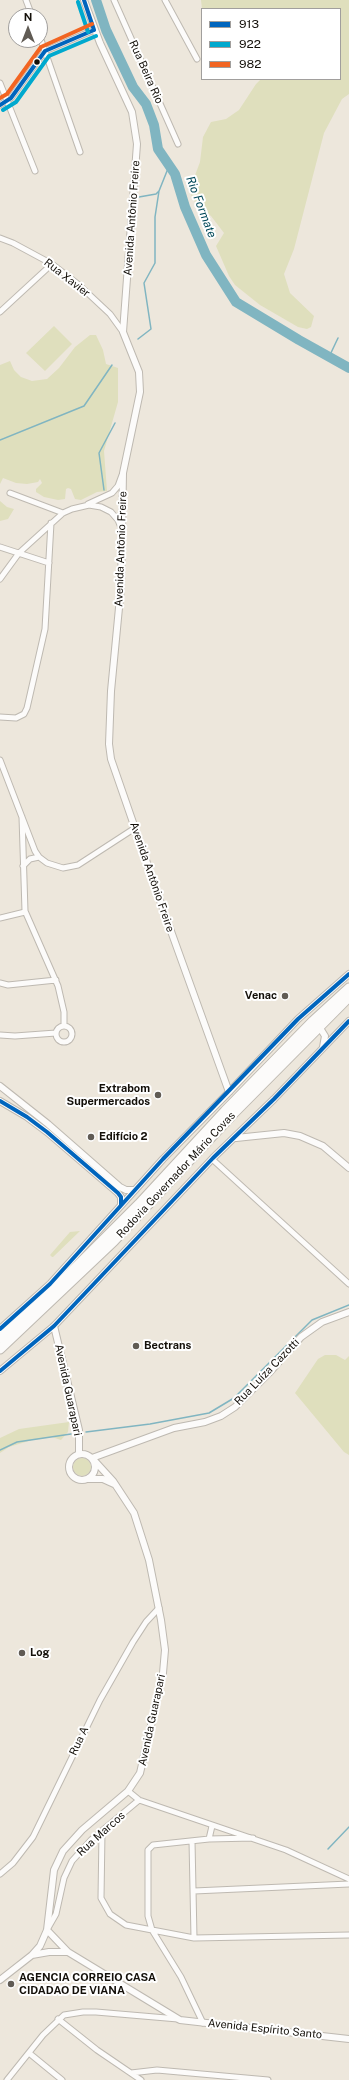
<!DOCTYPE html>
<meta charset="utf-8">
<style>
body{margin:0}
#map{position:relative;width:349px;height:2080px;overflow:hidden;background:#ede7dc;font-family:"Public Sans",sans-serif}
canvas{display:block}
.legend{position:absolute;left:201px;top:8px;width:140px;height:72px;box-sizing:border-box;background:#fff;border:1px solid #a19f9d;margin:0;padding:5px 7px;list-style:none;font-size:12px;color:#14100a}
.legend li{display:flex;align-items:center;gap:8px;height:20px}
.legend b{width:20px;border:1px solid #a19f9d}
.north{position:absolute;left:8px;top:8px;width:40px;height:40px;box-sizing:border-box;background:#fff;border:1px solid #a19f9d;border-radius:50%;rotate:0deg;font-size:11px;font-weight:700;line-height:16px;text-align:center;color:#14100a}
.north::after{content:'';display:block;margin:auto;width:14px;height:18px;background:#605b54;clip-path:polygon(50% 0,100% 100%,50% 72%,0 100%)}
</style>
<div id="map">
<canvas width="349" height="2080"></canvas>
<ul class="legend">
<li><b style="height:5px;background:#0065bd"></b>913</li>
<li><b style="height:5px;background:#00a9ce"></b>922</li>
<li><b style="height:5px;background:#f26522"></b>982</li>
</ul>
<div class="north">N</div>
</div>
<script>
const ctx = document.querySelector('canvas').getContext('2d');
ctx.lineJoin = 'round';
function fill(path, color) {
  ctx.fillStyle = color;
  ctx.fill(path, 'evenodd');
}
function poly(rows) {
  const path = new Path2D();
  for (const r of rows) {
    if (r.length === 3) {
      path.moveTo(r[0] + r[2], r[1]);
      path.arc(r[0], r[1], r[2], 0, 2 * Math.PI);
      continue;
    }
    path.moveTo(r[0], r[1]);
    for (let i = 2; i < r.length; i += 2) path.lineTo(r[i], r[i + 1]);
  }
  return path;
}
function strokePath(path, color, width, dash) {
  ctx.strokeStyle = color;
  ctx.lineWidth = width;
  ctx.lineCap = dash ? 'butt' : 'round';
  ctx.setLineDash(dash || []);
  ctx.stroke(path);
}
function drawText(font, color, halo, rows, align = 'center') {
  ctx.font = font + ' "Public Sans",sans-serif';
  ctx.lineWidth = 4;
  ctx.setLineDash([]);
  ctx.textBaseline = 'middle';
  ctx.strokeStyle = halo;
  ctx.fillStyle = color;
  for (const [text, x, y, turn = 0] of rows) {
    ctx.save();
    ctx.translate(x, y);
    ctx.rotate((+turn || 0) * Math.PI / 180);
    ctx.textAlign = isNaN(turn) ? turn : align;
    if (halo) ctx.strokeText(text, 0, 0);
    ctx.fillText(text, 0, 0);
    ctx.restore();
  }
}
fill(poly([
 [201,0,349,0,349,94,342,99,324,133,294,249,284,274,290,293,314,316,311,327,307,329,298,327,260,305,235,285,229,276,216,246,224,233,211,216,196,204,191,195,191,186,200,162,203,137,211,122,226,119,239,110,256,84,261,79,340,79,340,9,202,9],
 [54,326,72,344,45,371,26,353],
 [90,335,96,335,103,350,106,364,118,368,118,402,104,451,107,491,97,492,81,500,75,499,71,489,68,488,66,489,65,499,58,500,44,497,36,492,36,489,42,483,40,479,38,482,27,484,16,483,3,478,0,484,0,365,10,361,14,370,21,377,32,381,47,379,59,368,75,347],
 [0,501,7,507,14,509,8,519,0,521],
 [80,1231,53,1257,52,1257,50,1255,70,1232],
 [325,1355,336,1355,345,1360,349,1356,349,1455,344,1452,295,1393,318,1359],
 [69,1422,68,1432,61,1440,52,1437,32,1440,9,1447,0,1453,0,1438,19,1429],
 [82,1467,9]
]), '#dfdfbd');
strokePath(poly([
 [139,197,156,194,159,191],
 [138,339,151,329,144,283,155,263,155,217,159,191,169,166],
 [329,357,338,338],
 [0,440,84,406,112,365],
 [104,490,99,453,115,423],
 [86,1432,150,1424,209,1413,234,1398,312,1320,349,1305],
 [0,1450,17,1442,71,1434],
 [328,1849,349,1827]
]), '#80b5c1', 1.5);
strokePath(poly([
 [96,0,106,30,133,87,146,104,154,125,158,149,175,174,185,207,206,255,236,302,299,340,349,368]
]), '#80b5c1', 10);
const minor = poly([
 [26,0,32,16],
 [114,0,178,144],
 [165,0,197,59],
 [40,37,80,152],
 [0,83,35,171],
 [0,105,11,98,45,51,94,30],
 [0,238,13,243,52,264,79,285,110,314,123,332],
 [0,312,52,264],
 [10,493,63,513],
 [88,504,112,493,118,486,122,475],
 [0,547,49,563],
 [0,579,19,553,63,513,72,509,89,505,101,507,111,512,118,520,122,530],
 [0,717,16,718,24,714,27,708,45,629,51,523],
 [0,760,35,851,39,857,47,863,63,868,78,865,135,828],
 [22,817,25,911,58,986,64,1012,64,1025],
 [23,866,30,859,39,857],
 [0,918,25,912],
 [0,983,8,985,56,980],
 [64,1034,8],
 [0,1035,15,1036,56,1033],
 [212,1159,349,1284],
 [128,1791,139,1800,286,1850,349,1879],
 [102,1832,101,1898,110,1914,126,1925,194,1938,349,1935],
 [209,1839,212,1826],
 [192,1841,194,1938],
 [0,1874,13,1863,33,1837,100,1700,133,1642,146,1622,159,1608],
 [194,1891,349,1884],
 [48,1928,56,1914,64,1878,72,1861,91,1840,139,1800],
 [58,2019,97,2050,141,2080],
 [203,2023,181,1977,152,1930,148,1916,148,1850,153,1845,209,1839,253,1838],
 [29,2053,62,2080],
 [131,2073,157,2070,268,2080],
 [7,2080,43,2035,64,2015,83,2012,96,2012,178,2019]
]);
const tertiary = poly([
 [84,0,100,43,132,112,137,144,123,332,139,372,140,392,123,473,121,587,111,691,109,744,111,759,163,909,229,1092],
 [320,1028,325,1036,323,1047],
 [0,1086,48,1124,120,1187,126,1190,135,1190],
 [0,1101,27,1117,47,1132,118,1193,121,1197,121,1205],
 [236,1138,284,1133,300,1136,323,1146,349,1168],
 [54,1326,79,1430,79,1454],
 [0,1329,50,1284,163,1159,229,1092,298,1019,349,974],
 [0,1371,54,1326,213,1158,274,1099,349,1021],
 [82,1467,13],
 [89,1479,103,1479,114,1484],
 [47,1930,68,1952,180,2020,349,2039],
 [32,1955,49,1952,68,1952],
 [0,1980,32,1955,40,1946,47,1930,54,1870,63,1851,82,1830,128,1791,140,1773,163,1673,165,1650,161,1620,149,1560,134,1513,113,1481,92,1458,174,1428,205,1422,221,1416,235,1407,269,1373,301,1337,322,1322,349,1312]
]);
const motorway = poly([
 [0,1338,42,1301,139,1204,225,1111,313,1021,349,988],
 [0,1349,114,1241,234,1113,349,997]
]);
strokePath(minor, '#beb9b1', 7);
strokePath(tertiary, '#beb9b1', 8);
strokePath(motorway, '#beb9b1', 11);
strokePath(minor, '#fcfbfa', 5);
strokePath(tertiary, '#fcfbfa', 6);
strokePath(motorway, '#fcfbfa', 9);
strokePath(poly([
 [84,0,94,30],
 [0,105,11,98,45,51,94,30],
 [0,1101,27,1117,47,1132,118,1193,121,1197,121,1205],
 [0,1329,50,1284,163,1159,298,1019,349,974],
 [0,1371,54,1326,213,1158,274,1099,349,1021]
]), '#0065bd', 4);
strokePath(poly([
 [78,2,88,32],
 [3,110,16,102,49,56,96,36]
]), '#00a9ce', 4);
strokePath(poly([
 [0,98,7,94,41,47,92,24]
]), '#f26522', 4);
for (const [x, y, r, color] of [
 [37,62,3.5,"#14100a"],
 [285,996,4,"#605b54"],
 [158,1095,4,"#605b54"],
 [91,1137,4,"#605b54"],
 [136,1346,4,"#605b54"],
 [22,1653,4,"#605b54"],
 [11,1984,4,"#605b54"]
]) {
  const dot = new Path2D();
  dot.arc(x, y, r, 0, 2 * Math.PI);
  ctx.fillStyle = color;
  ctx.fill(dot);
  strokePath(dot, '#fff', 1.5);
}
drawText('11px', '#14100a', '#fff', [
 ["Rua Beira Rio",146,72,66],
 ["Avenida Antônio Freire",132,218,-86],
 ["Rua Xavier",67,278,38],
 ["Avenida Antônio Freire",121,549,-88],
 ["Avenida Antônio Freire",152,877,71],
 ["Rodovia Governador Mário Covas",176,1175,-47],
 ["Rua Luíza Cazotti",267,1372,-46],
 ["Avenida Guarapari",68,1390,78],
 ["Avenida Guarapari",152,1720,-78],
 ["Rua A",79,1741,-65],
 ["Rua Marcos",101,1834,-42],
 ["Avenida Espírito Santo",265,2029,6]
]);
drawText('bold 11px', '#14100a', '#fff', [
 ["Venac",277,996,"right"],
 ["Extrabom",150,1089,"right"],
 ["Supermercados",150,1102,"right"],
 ["Edifício 2",99,1137],
 ["Bectrans",144,1346],
 ["Log",30,1653],
 ["AGENCIA CORREIO CASA",19,1978],
 ["CIDADAO DE VIANA",19,1991]
], 'left');
drawText('italic 12px', '#004859', '#fff', [
 ["Rio Formate",201,207,69]
]);
</script>
